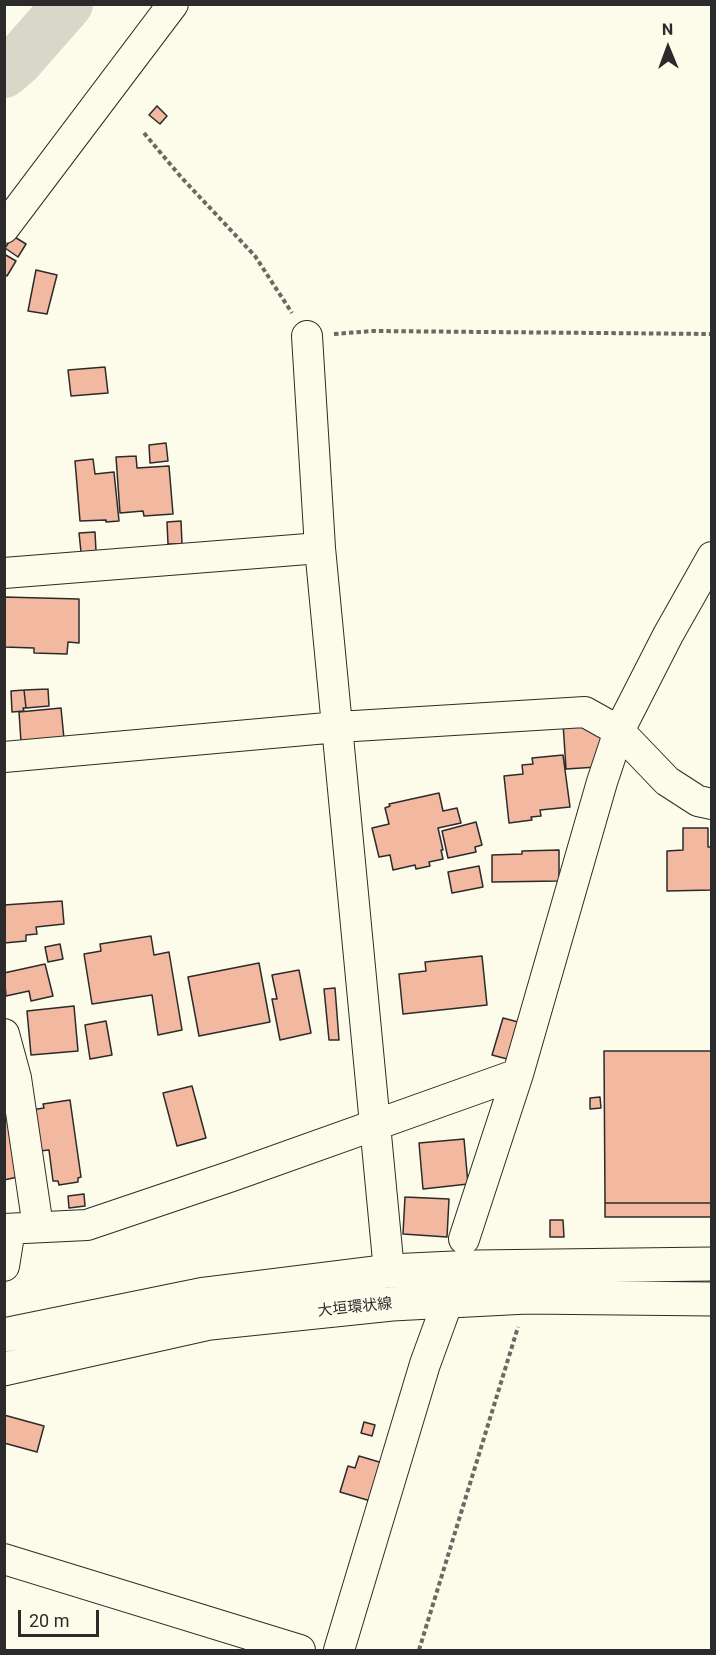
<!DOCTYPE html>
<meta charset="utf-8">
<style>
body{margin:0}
#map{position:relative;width:716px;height:1655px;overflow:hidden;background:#fdfbea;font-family:Roboto,sans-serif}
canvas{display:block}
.frame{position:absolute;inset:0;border:6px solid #2b2b2b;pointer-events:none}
.north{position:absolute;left:638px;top:18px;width:60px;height:60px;-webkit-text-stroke:4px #fdfbea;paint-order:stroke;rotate:359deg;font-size:16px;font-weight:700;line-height:24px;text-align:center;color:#2b2b2b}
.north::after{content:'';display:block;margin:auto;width:21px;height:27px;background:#2b2b2b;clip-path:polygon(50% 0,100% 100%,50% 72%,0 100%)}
.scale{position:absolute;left:18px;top:1610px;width:81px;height:27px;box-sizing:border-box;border:3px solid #2b2b2b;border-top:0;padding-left:8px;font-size:18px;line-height:21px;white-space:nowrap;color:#2b2b2b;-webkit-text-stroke:4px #fdfbea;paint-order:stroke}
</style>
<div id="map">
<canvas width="716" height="1655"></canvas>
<div class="frame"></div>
<div class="north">N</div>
<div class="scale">20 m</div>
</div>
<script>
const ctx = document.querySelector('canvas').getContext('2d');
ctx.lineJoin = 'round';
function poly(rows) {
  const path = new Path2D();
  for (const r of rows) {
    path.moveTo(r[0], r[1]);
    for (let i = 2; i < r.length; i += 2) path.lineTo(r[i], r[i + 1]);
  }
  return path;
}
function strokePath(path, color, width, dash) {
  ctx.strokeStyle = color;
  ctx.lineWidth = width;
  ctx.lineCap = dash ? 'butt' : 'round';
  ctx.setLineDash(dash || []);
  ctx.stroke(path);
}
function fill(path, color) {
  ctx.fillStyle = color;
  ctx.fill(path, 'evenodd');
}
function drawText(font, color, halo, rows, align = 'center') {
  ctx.font = font + ' Roboto,"Noto Sans JP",sans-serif';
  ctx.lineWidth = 4.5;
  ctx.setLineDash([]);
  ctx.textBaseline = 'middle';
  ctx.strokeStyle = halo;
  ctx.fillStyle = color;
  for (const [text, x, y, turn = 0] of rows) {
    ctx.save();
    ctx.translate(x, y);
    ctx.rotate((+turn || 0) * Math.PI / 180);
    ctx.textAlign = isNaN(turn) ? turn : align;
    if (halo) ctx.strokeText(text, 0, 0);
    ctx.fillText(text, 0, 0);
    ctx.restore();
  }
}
strokePath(poly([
 [4,73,18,61,68,4]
]), '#d8d7c9', 50);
const building = poly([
 [157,106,167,116,160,124,149,115,157,106],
 [13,236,26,244,18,257,5,248,13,236],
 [4,254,16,261,7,276,4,274,4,254],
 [36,270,57,275,47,314,28,311,36,270],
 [105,367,108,393,71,396,68,370,105,367],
 [166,443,168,461,150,463,149,445,166,443],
 [136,456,137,468,169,466,173,514,144,516,143,511,120,513,116,457,136,456],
 [93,459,95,474,114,472,119,521,106,522,106,520,80,521,75,461,93,459],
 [181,521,182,544,168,544,167,522,181,521],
 [95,532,96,551,81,552,79,533,95,532],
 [4,597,79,599,79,643,68,642,67,654,34,653,34,648,4,647,4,597],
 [48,689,49,706,26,708,24,690,48,689],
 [24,690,26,708,23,708,24,711,12,712,11,691,24,690],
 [61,708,64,739,21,742,19,712,61,708],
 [599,721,607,755,597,767,566,769,563,723,599,721],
 [563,755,570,807,540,810,541,816,531,817,532,820,509,823,504,776,523,774,522,765,533,764,532,758,563,755],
 [439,793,443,811,457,808,461,823,438,828,443,850,441,850,443,859,429,862,430,866,416,869,415,865,393,870,390,855,379,857,372,828,389,824,385,808,390,806,389,804,439,793],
 [476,822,482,845,475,847,476,852,448,858,442,831,476,822],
 [683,828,708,828,708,847,712,847,712,890,667,891,667,851,683,850,683,828],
 [559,850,559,881,492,882,492,855,522,854,522,851,559,850],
 [479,866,483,887,452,893,448,872,479,866],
 [62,901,64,924,36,927,37,934,26,935,26,941,4,943,4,905,62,901],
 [151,936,154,955,169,952,182,1030,158,1035,152,995,92,1004,84,954,101,951,100,944,151,936],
 [60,944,63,959,48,962,45,947,60,944],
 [482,956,487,1005,403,1014,399,974,426,971,425,962,482,956],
 [259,963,270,1022,199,1036,188,977,259,963],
 [45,964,53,996,31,1001,29,991,6,996,4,973,45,964],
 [299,970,311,1033,280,1040,272,999,277,999,272,975,299,970],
 [335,988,339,1040,329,1040,324,989,335,988],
 [74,1006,78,1051,31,1055,27,1011,74,1006],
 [503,1018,522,1023,511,1060,492,1055,503,1018],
 [106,1021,112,1055,90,1059,85,1025,106,1021],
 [604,1051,712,1051,712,1203,605,1203,604,1051],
 [192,1086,206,1138,177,1146,163,1093,192,1086],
 [600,1097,601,1108,590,1109,590,1098,600,1097],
 [70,1100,81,1177,78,1178,78,1182,59,1185,58,1181,53,1181,49,1150,30,1152,24,1111,44,1108,43,1104,70,1100],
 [10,1114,22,1176,4,1180,4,1115,10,1114],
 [464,1139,468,1184,423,1189,419,1143,464,1139],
 [84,1194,85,1206,69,1208,68,1196,84,1194],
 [405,1197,449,1199,447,1237,403,1234,405,1197],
 [605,1203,712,1203,712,1217,605,1217,605,1203],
 [550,1220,563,1220,564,1237,550,1237,550,1220],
 [4,1415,44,1426,37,1452,4,1443,4,1415],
 [364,1422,375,1425,372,1436,361,1433,364,1422],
 [359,1456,386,1464,374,1502,340,1492,348,1466,355,1468,359,1456]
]);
fill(building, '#f2b8a0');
strokePath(building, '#2b2b2b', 1.5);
const minor = poly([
 [4,228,173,4],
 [307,336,320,548,389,1271],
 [4,573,320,548],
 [4,757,338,727,585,712,619,731,667,781,698,801,712,804],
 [4,1034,16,1078,38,1227],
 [4,1229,87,1225,232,1176,518,1074],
 [464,1239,518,1074,602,782,619,731,668,635,712,557],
 [4,1266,10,1229],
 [4,1559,300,1650],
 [339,1650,425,1364,448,1301]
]);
const major = poly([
 [4,1335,205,1294,389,1271,475,1267,712,1264],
 [4,1369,210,1323,392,1304,527,1297,712,1299]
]);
strokePath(minor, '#2b2b2b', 32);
strokePath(major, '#2b2b2b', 35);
strokePath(poly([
 [144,133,181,177,255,256,292,313],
 [334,334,373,331,712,334],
 [419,1650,518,1327]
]), '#6a6964', 4, [4.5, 3]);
strokePath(minor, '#fdfbea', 30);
strokePath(major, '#fdfbea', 33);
drawText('15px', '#2b2b2b', '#fdfbea', [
 ["大垣環状線",355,1308,-6]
]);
</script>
